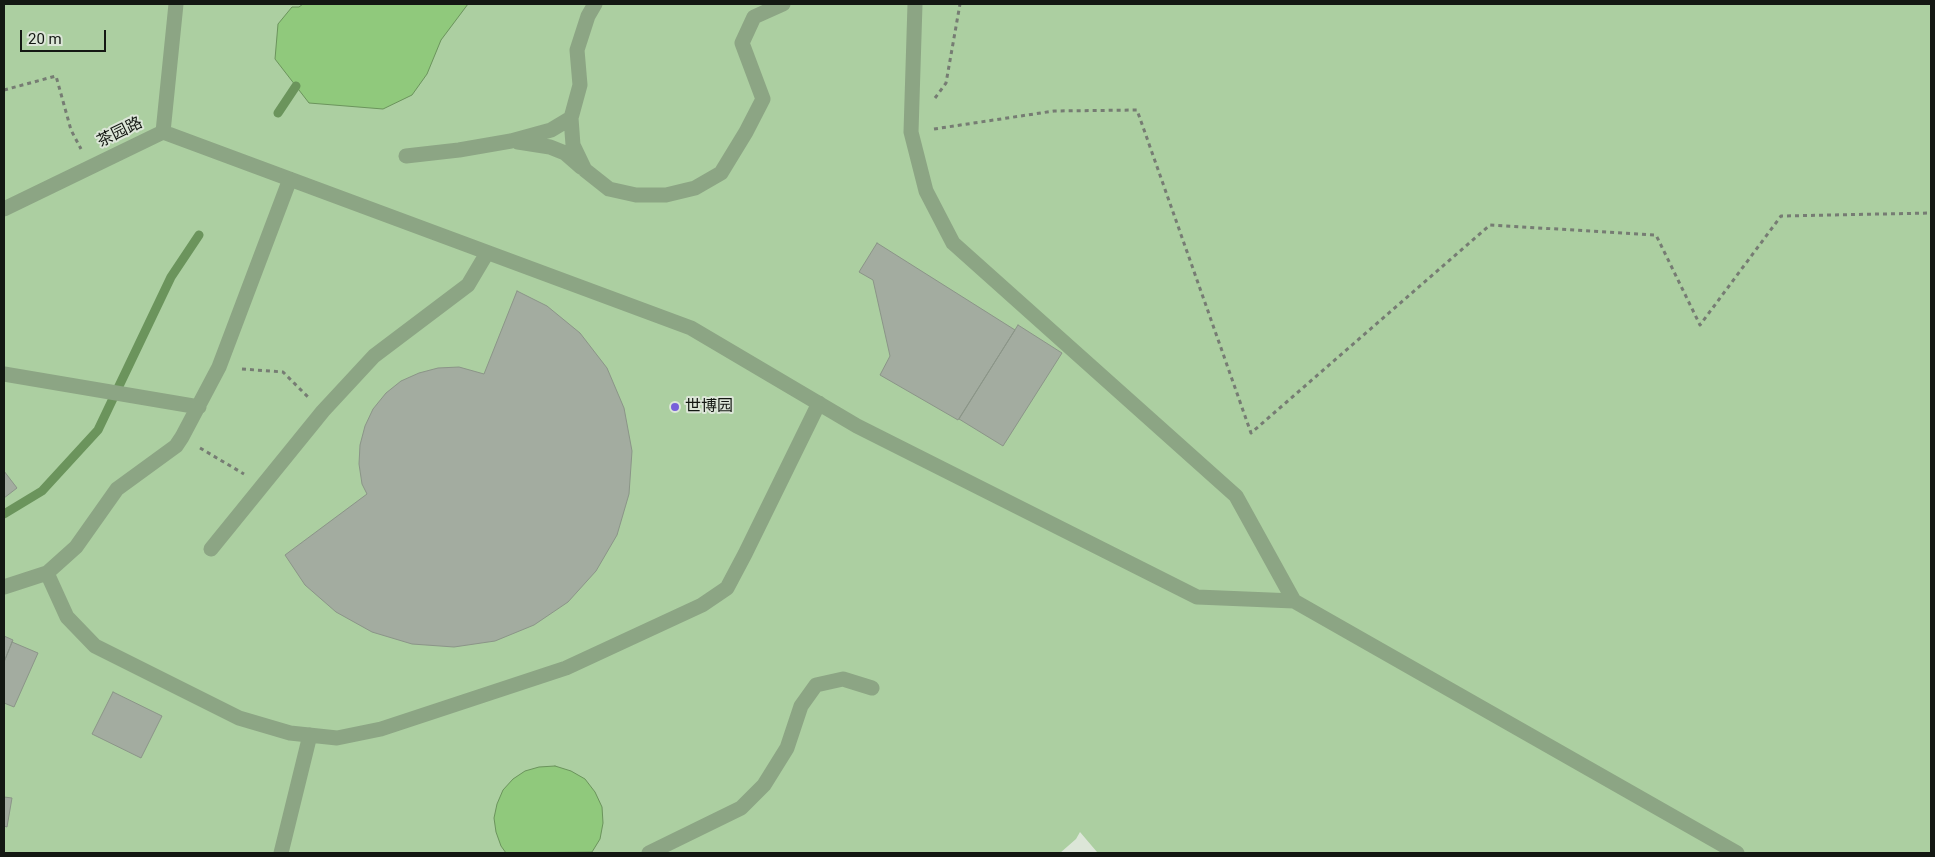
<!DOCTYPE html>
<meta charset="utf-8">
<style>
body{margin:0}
#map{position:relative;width:1935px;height:857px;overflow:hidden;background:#dce6d8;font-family:Roboto,sans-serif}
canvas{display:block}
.frame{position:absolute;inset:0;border:5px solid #141813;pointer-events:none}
.scale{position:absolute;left:20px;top:30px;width:86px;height:22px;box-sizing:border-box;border:2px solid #141813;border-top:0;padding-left:6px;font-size:15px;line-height:18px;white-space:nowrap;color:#141813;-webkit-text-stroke:4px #dce6d8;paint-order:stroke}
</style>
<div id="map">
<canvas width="1935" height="857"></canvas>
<div class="frame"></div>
<div class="scale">20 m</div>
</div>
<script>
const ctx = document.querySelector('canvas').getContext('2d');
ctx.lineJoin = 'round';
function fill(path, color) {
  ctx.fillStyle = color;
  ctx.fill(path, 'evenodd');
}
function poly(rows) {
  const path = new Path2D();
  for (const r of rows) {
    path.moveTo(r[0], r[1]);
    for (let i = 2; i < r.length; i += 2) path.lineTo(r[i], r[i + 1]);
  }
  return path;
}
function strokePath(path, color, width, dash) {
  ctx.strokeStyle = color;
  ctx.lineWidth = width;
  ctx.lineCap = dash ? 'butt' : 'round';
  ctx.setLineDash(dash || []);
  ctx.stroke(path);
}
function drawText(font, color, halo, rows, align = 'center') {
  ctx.font = font + ' Roboto,"Noto Sans SC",sans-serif';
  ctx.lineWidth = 4;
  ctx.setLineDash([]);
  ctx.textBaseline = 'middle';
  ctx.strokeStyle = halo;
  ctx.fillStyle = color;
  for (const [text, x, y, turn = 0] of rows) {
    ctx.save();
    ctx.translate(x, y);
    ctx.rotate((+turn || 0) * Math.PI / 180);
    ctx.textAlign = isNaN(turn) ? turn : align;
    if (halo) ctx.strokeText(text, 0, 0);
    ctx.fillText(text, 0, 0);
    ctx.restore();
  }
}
fill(poly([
 [4,4,1931,4,1931,853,1096,853,1097,852,1080,832,1076,839,1060,853,4,853]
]), '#accfa1');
const water = poly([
 [303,4,468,4,441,40,427,74,412,95,383,109,309,103,275,59,278,24,292,7,299,7,303,4],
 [555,766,571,771,585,779,595,792,602,807,603,823,600,839,592,852,506,853,501,846,496,832,494,818,497,804,503,790,513,779,525,771,539,767,555,766]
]);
fill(water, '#90c97c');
strokePath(water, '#6b945c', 1);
strokePath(poly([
 [278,113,296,86],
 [4,514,42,491,98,430,171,277,199,235]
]), '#6b945c', 9);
const building = poly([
 [877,243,1015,330,958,420,880,375,890,356,873,280,859,272,877,243],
 [517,291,547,306,580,333,607,368,624,408,632,451,629,494,617,535,596,571,568,602,534,625,495,641,454,647,412,644,372,632,336,612,305,585,285,555,367,494,362,484,359,464,360,445,365,426,373,409,386,393,401,381,419,373,438,368,459,367,484,374,517,291],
 [1018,325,1062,353,1003,446,959,419,1018,325],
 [4,471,17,488,4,498,4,471],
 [4,636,13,640,4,662,4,636],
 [12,642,38,653,14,707,4,703,4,662,12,642],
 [113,692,162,716,141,758,92,734,113,692],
 [4,797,12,798,7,827,4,826,4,797]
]);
fill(building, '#a3aca0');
strokePath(building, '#8b9588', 1);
strokePath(poly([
 [4,90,56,76,71,130,81,149],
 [935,98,946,83,960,4],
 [934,129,1054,111,1137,110,1251,433,1490,225,1656,235,1700,325,1781,216,1931,213],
 [242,369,283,372,308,397],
 [200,448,244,474]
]), '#767c73', 3, [4, 4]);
strokePath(poly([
 [595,4,588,16,577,50,580,85,571,118,573,145,585,170,609,189,636,195,666,195,695,188,721,173,746,132,763,99,742,43,754,17,783,4],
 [915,4,911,132,926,191,953,243,1236,496,1294,601],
 [163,132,691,328,857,426,1197,597,1294,601,1737,853],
 [163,132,176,4],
 [518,142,550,147,565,153,581,167],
 [406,156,459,150,511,141,551,130,571,118],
 [4,209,163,132],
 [4,374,199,407],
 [211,549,323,411,374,356,468,285,487,253],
 [47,573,67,617,95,646,239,718,290,733,337,738,381,729,566,668,702,605,727,588,745,554,819,403],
 [4,587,47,573,76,547,117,489,176,446,182,437,219,367,290,179],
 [281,853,310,735],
 [649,853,741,808,764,785,787,748,801,706,816,685,843,679,872,688]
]), '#8ca584', 15);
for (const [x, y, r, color] of [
 [675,407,5,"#775fda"]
]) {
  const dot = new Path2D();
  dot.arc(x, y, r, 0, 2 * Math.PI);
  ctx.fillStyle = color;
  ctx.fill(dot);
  strokePath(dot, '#dce6d8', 2);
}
drawText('16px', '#141813', '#dce6d8', [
 ["茶园路",120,133,-26]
]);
drawText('16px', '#141813', '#dce6d8', [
 ["世博园",685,407]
], 'left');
</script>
